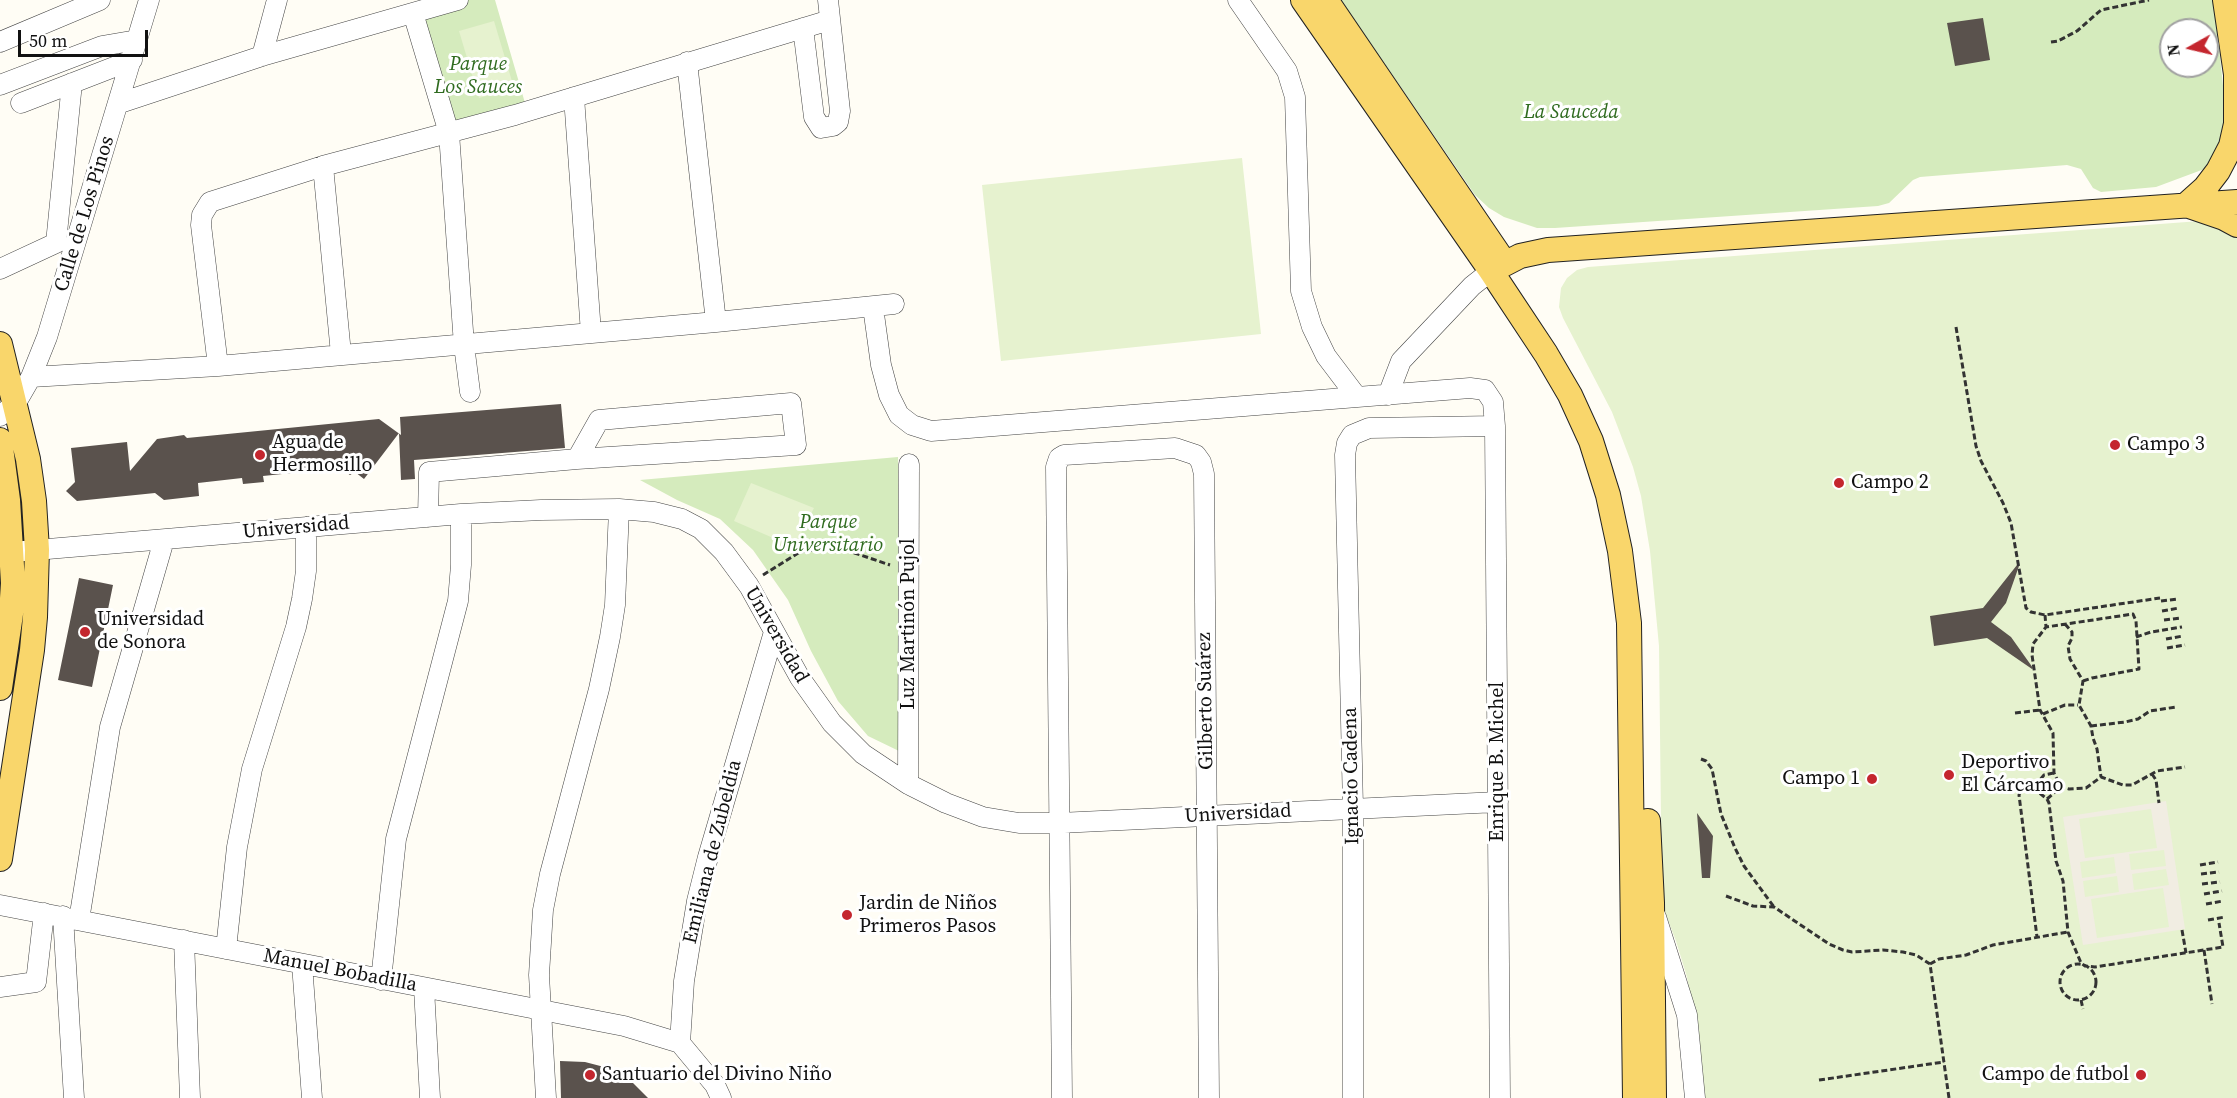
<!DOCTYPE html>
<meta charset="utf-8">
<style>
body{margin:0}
#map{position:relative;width:2237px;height:1098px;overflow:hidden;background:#fffdf5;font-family:"Source Serif 4",serif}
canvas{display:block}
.north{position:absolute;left:2159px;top:18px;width:60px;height:60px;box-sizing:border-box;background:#fff;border:2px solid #a0a0a0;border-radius:50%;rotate:262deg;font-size:16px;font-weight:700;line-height:24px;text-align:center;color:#111}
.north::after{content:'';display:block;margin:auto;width:21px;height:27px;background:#c4262e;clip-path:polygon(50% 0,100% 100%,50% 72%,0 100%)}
.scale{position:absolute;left:18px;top:30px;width:130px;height:27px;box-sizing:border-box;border:3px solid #111;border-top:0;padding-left:8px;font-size:18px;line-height:21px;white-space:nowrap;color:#111;-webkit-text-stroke:4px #fff;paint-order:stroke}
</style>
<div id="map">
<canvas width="2237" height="1098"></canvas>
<div class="north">N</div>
<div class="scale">50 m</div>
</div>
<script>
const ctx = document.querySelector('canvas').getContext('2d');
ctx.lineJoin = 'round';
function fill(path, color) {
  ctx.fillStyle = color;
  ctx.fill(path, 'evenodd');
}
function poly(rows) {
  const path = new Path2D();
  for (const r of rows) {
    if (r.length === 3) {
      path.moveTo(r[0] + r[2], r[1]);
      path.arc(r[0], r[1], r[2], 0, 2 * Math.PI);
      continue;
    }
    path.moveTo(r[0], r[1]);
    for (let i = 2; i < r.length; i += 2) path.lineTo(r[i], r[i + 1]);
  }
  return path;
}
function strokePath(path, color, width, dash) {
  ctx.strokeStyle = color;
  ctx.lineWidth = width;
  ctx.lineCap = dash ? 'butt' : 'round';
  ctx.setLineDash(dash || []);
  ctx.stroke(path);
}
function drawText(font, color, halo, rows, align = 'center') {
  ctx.font = font + ' "Source Serif 4",serif';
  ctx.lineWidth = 6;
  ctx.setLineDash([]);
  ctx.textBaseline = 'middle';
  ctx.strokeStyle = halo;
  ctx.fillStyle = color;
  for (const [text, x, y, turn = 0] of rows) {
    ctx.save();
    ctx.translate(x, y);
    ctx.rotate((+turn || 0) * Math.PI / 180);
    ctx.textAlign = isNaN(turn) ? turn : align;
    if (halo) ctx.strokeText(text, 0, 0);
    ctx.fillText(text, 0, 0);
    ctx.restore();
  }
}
fill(poly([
 [468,0,495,0,525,103,452,124,421,13],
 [1341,0,2214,0,2228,133,2207,168,2156,187,2101,192,2093,188,2081,169,2067,165,1920,177,1913,180,1889,203,1878,206,1555,228,1537,228,1504,217,1489,208,1475,195],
 [2171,30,2207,30,2207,66,2171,66],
 [898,457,899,751,868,736,838,701,811,651,788,600,753,550,720,519,677,500,640,480]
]), '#d5ebbd');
fill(poly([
 [494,21,514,88,479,98,459,31],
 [1242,158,1261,334,1001,361,982,185],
 [2200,221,2223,230,2237,238,2237,1098,1704,1098,1702,1063,1687,977,1676,941,1662,905,1659,646,1650,551,1641,496,1633,467,1612,412,1563,318,1559,307,1561,288,1567,278,1577,270,1588,267],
 [751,483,814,508,794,547,734,521]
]), '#e6f2cf');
fill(poly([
 [2166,801,2185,929,2083,945,2063,817],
 [2151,809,2157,848,2085,858,2079,819],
 [2164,850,2166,866,2131,870,2129,854],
 [2114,857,2116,873,2082,878,2080,862],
 [2166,869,2169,885,2134,890,2132,874],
 [2117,876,2119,892,2085,897,2083,881],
 [2163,888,2169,927,2097,938,2091,899]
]), '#f1ede2');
fill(poly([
 [1983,18,1990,60,1955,66,1947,23],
 [561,404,565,448,414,460,415,479,401,480,399,433,364,479,355,472,350,475,340,468,263,476,264,482,243,484,242,478,198,483,199,496,164,500,155,493,77,501,66,491,75,482,71,448,127,442,130,471,157,439,184,435,187,438,379,419,401,435,400,417],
 [2017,565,2019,566,2006,603,1991,622,2011,637,2033,668,2032,669,1987,638,1934,646,1930,616,1983,608],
 [79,578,113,585,92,687,58,680],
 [1697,813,1713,836,1710,878,1702,878],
 [560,1061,585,1062,608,1068,632,1082,648,1098,561,1098]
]), '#5a524d');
const minor = poly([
 [1238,0,1287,71,1295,97,1301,291,1312,327,1326,356,1357,397],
 [413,13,449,133,464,345,470,392],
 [803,28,814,117,821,128,833,126,838,122,840,111,828,0],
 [0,42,100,0],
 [262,56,277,0],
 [687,62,716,322],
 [0,85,102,46,137,40],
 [574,97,591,333],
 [21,103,132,60],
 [120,103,262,56,458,0],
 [323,166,341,354],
 [0,269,56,243,72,83],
 [873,307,881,365,889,395,899,415,912,425,931,431,1470,388,1485,390,1493,402,1495,426,1500,1098],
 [218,366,201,225,202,215,210,202,323,166,515,115,830,20],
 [31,377,218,366,716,322,894,304],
 [1388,395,1401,361,1472,286,1491,271],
 [0,416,16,403,31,377,47,337,149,0],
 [428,517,429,472,577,459,796,445,791,403,599,420,577,459],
 [0,553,461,514,541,510,619,509,654,512,682,519,701,529,724,552,749,586,800,678,832,723,863,754,908,784,946,803,983,817,1019,823,1059,823,1498,802],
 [908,784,909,464],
 [0,905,624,1026,680,1043],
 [63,916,74,1098],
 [1656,917,1687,1015,1695,1098],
 [79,920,110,727,164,540],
 [184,940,190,1098],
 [226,949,237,847,252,769,296,627,302,599,306,571,306,527],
 [302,964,312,1098],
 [381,980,396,839,458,601,461,565,461,514],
 [0,987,36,982,44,913],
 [424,988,430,1098],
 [546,1098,539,975,543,910,550,874,599,689,610,637,615,605,619,509],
 [721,1098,715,1085,680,1043,684,981,697,901,708,857,774,632],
 [1062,1098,1056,467,1059,458,1064,455,1175,448,1196,455,1201,462,1204,474,1209,1098],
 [1353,1098,1353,808,1345,455,1347,443,1352,435,1369,428,1495,426]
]);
const major = poly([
 [1303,0,1491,271,1546,354,1570,395,1591,441,1608,495,1620,551,1629,623,1635,1098],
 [1326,0,1500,256],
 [2225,0,2237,81],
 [2236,74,2236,124,2231,146,2218,171,2205,188,2186,205,2224,218,2237,225],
 [1491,271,1520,256,1548,250,2237,202],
 [0,344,28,459,34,501,37,550,35,617,32,650,0,859],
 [0,440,8,500,13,583,11,614,0,688],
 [1648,821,1652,903,1654,1098]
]);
strokePath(minor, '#444', 21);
strokePath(major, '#222', 26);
strokePath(poly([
 [2051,42,2058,41,2077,31,2101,10,2149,0],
 [1956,327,1976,446,1981,461,2003,503,2011,523,2026,608,2031,612,2045,615,2160,598],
 [763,575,800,552,834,546,890,565],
 [2161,601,2178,599],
 [2162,611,2179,608],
 [2045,615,2046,627],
 [2164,620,2181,618],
 [2065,624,2072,632,2072,638,2068,646,2070,659,2083,681,2079,705,2091,726,2093,738,2097,749,2101,777],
 [2136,637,2151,632,2182,627],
 [2166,639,2183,636],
 [2167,648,2185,645],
 [2083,681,2092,678,2139,669,2136,621,2133,614,2046,627,2033,644,2032,655,2040,710,2053,733,2054,773,2061,787,2069,789,2086,788,2101,777,2123,785,2132,785,2157,771,2185,767],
 [2015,713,2040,710],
 [2043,714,2065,705,2078,705],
 [2091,726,2125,722,2138,719,2150,711,2176,707],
 [1701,759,1706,761,1712,769,1721,814,1735,848,1744,866,1774,907],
 [2152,774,2156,780,2159,803],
 [2035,786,2037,791,2047,799,2049,803,2056,861,2063,881,2068,932,2081,963,2085,966,2095,967,2223,947,2219,923],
 [2035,786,2026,785,2022,787,2019,795,2037,937],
 [2035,786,2044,775,2054,773],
 [2047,799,2061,787],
 [2200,865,2218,862],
 [2201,874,2219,872],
 [2202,884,2220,882],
 [2204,894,2222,891],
 [1726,896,1753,906,1774,907,1829,944,1843,950,1852,952,1883,950,1903,952,1916,955,1930,964,1949,1098],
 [2206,904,2223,901],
 [2208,920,2225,917],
 [2182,930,2186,953],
 [2204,950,2212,1004],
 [2078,982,18],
 [1930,964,1939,959,1966,955,1993,945,2068,932],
 [2081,1000,2083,1009],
 [1819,1080,1944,1062]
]), '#333', 3, [6, 3]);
strokePath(minor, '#fff', 20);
strokePath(major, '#f9d66b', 24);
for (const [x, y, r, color] of [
 [2115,445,6,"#c4262e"],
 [260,455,6,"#c4262e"],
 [1839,483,6,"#c4262e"],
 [85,632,6,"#c4262e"],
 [1949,775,6,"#c4262e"],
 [1872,779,6,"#c4262e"],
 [847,915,6,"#c4262e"],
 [590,1075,6,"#c4262e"],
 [2141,1075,6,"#c4262e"]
]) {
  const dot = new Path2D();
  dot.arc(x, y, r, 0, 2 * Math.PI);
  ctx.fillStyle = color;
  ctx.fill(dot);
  strokePath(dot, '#fff', 2);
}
drawText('italic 20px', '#2f6b1f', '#fff', [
 ["Parque",478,65],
 ["Los Sauces",478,88],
 ["La Sauceda",1571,113],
 ["Parque",828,523],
 ["Universitario",828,546]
]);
drawText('20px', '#111', '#fff', [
 ["Calle de Los Pinos",85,214,-73],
 ["Universidad",296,528,-5],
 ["Luz Martinón Pujol",909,624,-90],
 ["Universidad",776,635,60],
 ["Gilberto Suárez",1206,701,-91],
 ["Enrique B. Michel",1498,762,-90],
 ["Ignacio Cadena",1352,776,-91],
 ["Universidad",1238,814,-3],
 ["Emiliana de Zubeldia",713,852,-76],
 ["Manuel Bobadilla",340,971,11]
]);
drawText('20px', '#111', '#fff', [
 ["Agua de",272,443],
 ["Hermosillo",272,466],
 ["Campo 3",2127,445],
 ["Campo 2",1851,483],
 ["Universidad",97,620],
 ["de Sonora",97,643],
 ["Deportivo",1961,763],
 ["El Cárcamo",1961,786],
 ["Campo 1",1860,779,"right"],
 ["Jardin de Niños",859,904],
 ["Primeros Pasos",859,927],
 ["Santuario del Divino Niño",602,1075],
 ["Campo de futbol",2129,1075,"right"]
], 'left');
</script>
